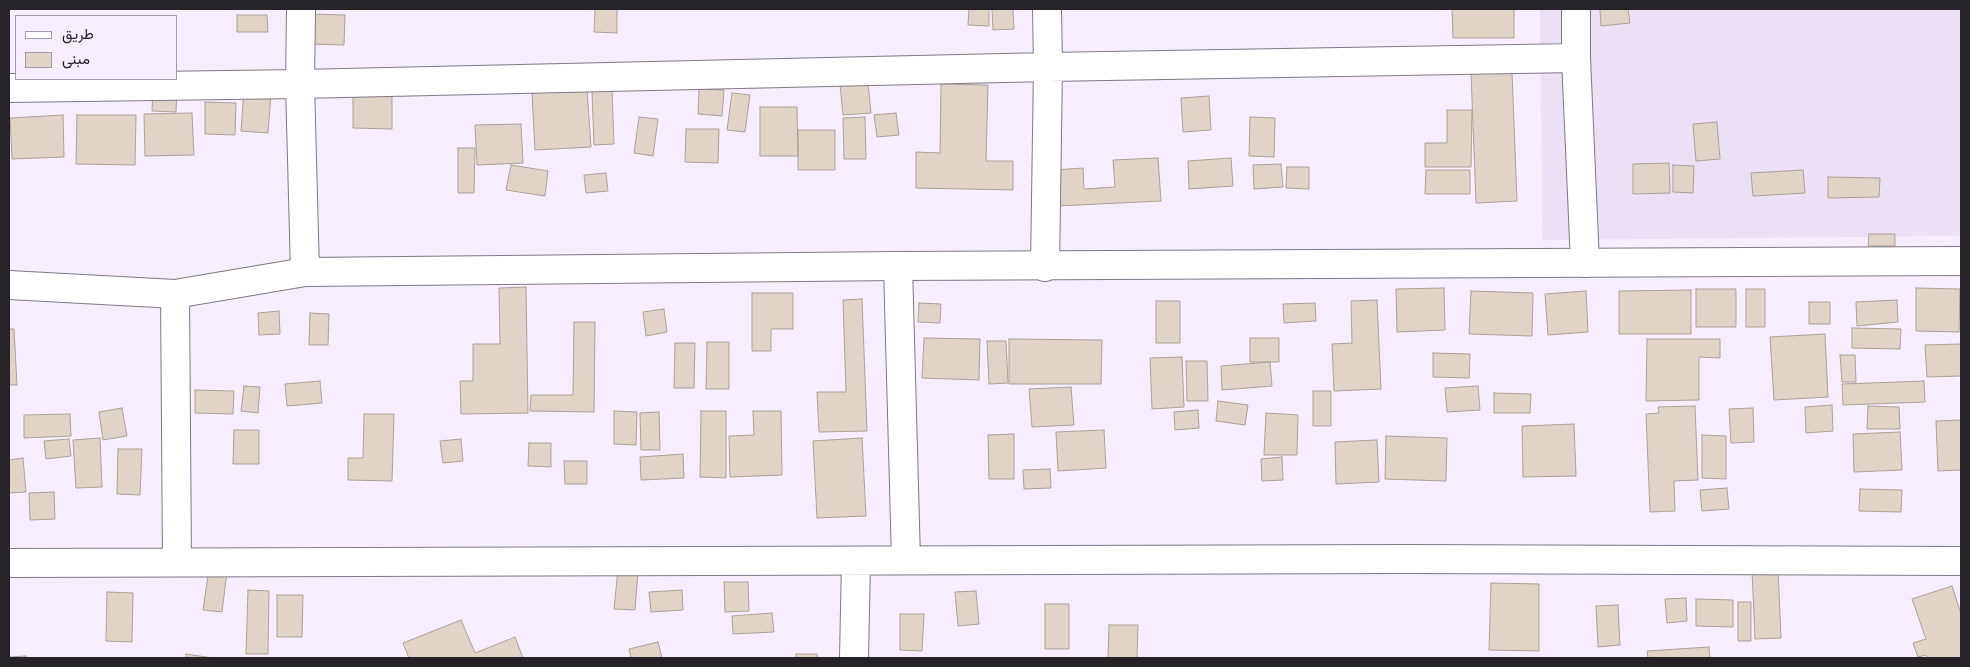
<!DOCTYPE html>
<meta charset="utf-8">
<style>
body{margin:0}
#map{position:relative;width:1970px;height:667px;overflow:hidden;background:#f6eefc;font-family:"Titillium Web",Vazirmatn,sans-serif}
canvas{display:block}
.frame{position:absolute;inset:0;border:10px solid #252328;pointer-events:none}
.legend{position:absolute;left:15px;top:15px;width:162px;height:65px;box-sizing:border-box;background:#f6eefc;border:1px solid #a29da7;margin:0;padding:6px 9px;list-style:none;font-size:15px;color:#252328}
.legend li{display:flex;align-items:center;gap:10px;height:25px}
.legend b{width:25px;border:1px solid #a29da7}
</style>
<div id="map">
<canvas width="1970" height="667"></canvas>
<div class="frame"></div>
<ul class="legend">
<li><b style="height:6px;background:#fff"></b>طريق</li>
<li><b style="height:14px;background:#e0d4c9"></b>مبنى</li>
</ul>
</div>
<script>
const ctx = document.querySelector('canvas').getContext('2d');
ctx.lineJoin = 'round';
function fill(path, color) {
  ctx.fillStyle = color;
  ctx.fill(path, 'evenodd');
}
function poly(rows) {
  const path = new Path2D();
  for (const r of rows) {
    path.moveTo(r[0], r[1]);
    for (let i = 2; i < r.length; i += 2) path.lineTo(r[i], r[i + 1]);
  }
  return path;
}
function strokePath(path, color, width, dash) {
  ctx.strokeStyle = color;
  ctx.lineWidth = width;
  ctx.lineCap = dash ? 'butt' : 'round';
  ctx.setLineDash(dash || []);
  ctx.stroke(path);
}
fill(poly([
 [1540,9,1961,9,1961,236,1542,240]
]), '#ebe0f4');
const building = poly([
 [595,9,617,9,617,33,594,32,595,9],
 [969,9,989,9,989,26,968,25,969,9],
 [992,9,1013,9,1014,29,993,30,992,9],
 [1452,9,1514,9,1514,38,1453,38,1452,9],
 [1600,9,1628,9,1630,23,1601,26,1600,9],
 [311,14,345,15,344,45,310,44,311,14],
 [237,15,267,15,268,32,237,32,237,15],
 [1512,72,1517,201,1476,203,1471,73,1512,72],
 [868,83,871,113,843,115,840,85,868,83],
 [941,84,988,85,986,161,1013,161,1013,190,916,188,916,152,940,153,941,84],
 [153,87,177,88,176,112,152,111,153,87],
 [699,89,724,90,722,116,698,114,699,89],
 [244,90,271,93,268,133,241,131,244,90],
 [587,90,591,147,535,150,532,93,587,90],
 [612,90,614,144,594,145,592,91,612,90],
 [353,93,392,94,392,129,353,128,353,93],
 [732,93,750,95,745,132,727,130,732,93],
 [1209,96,1211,130,1183,132,1181,98,1209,96],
 [205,102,236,103,235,135,205,134,205,102],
 [760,107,797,107,798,156,760,156,760,107],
 [1447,110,1472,110,1471,167,1425,167,1425,143,1447,143,1447,110],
 [192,113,194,155,145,156,144,114,192,113],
 [896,113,899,135,877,137,874,115,896,113],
 [63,115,64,157,12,159,10,118,63,115],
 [77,115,136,115,135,165,76,164,77,115],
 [639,117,658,119,653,156,634,153,639,117],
 [865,117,866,159,844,159,843,118,865,117],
 [1250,117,1275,118,1274,157,1249,156,1250,117],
 [1717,122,1720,159,1696,161,1693,124,1717,122],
 [521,124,523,163,477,165,475,125,521,124],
 [686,129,719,129,718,163,685,162,686,129],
 [798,130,835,130,835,170,798,170,798,130],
 [458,148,475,148,474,193,458,193,458,148],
 [1158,158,1161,201,1057,206,1055,170,1083,168,1084,189,1115,187,1113,160,1158,158],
 [1231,158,1233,186,1189,189,1188,161,1231,158],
 [1669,163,1670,193,1633,194,1633,164,1669,163],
 [1281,164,1283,187,1254,189,1253,165,1281,164],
 [511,165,548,171,545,196,506,190,511,165],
 [1673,165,1694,166,1693,193,1673,192,1673,165],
 [1287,167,1309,167,1309,189,1286,188,1287,167],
 [1426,170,1470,170,1470,194,1425,194,1426,170],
 [1803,170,1805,193,1753,196,1751,173,1803,170],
 [606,173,608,191,586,193,584,175,606,173],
 [1828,177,1880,178,1879,197,1828,198,1828,177],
 [1869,234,1895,234,1895,246,1868,246,1869,234],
 [526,287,528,413,461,414,460,381,473,381,473,344,500,344,499,288,526,287],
 [1444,288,1445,330,1397,332,1396,289,1444,288],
 [1916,288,1960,289,1959,332,1916,331,1916,288],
 [1696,289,1736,289,1736,327,1696,327,1696,289],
 [1746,289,1765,289,1765,327,1746,327,1746,289],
 [1691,290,1691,334,1619,334,1619,291,1691,290],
 [1471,291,1533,293,1532,336,1469,334,1471,291],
 [1586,291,1588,332,1548,335,1545,294,1586,291],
 [752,293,793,293,793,329,771,329,771,351,752,351,752,293],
 [862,299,867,431,819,432,817,392,846,392,843,300,862,299],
 [1377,300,1381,389,1334,391,1332,344,1352,343,1351,301,1377,300],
 [1897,300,1898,322,1857,326,1856,302,1897,300],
 [1156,301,1180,301,1180,343,1156,343,1156,301],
 [1809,302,1830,302,1830,324,1809,324,1809,302],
 [919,303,941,304,940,323,918,322,919,303],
 [1315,303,1316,321,1284,323,1283,304,1315,303],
 [664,309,667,332,646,336,643,312,664,309],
 [279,311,280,334,259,335,258,313,279,311],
 [310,313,329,314,328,345,309,345,310,313],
 [574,322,595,322,594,412,530,411,531,395,573,395,574,322],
 [1852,328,1901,329,1900,349,1852,348,1852,328],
 [9,329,14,329,17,385,9,385,9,329],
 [1825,334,1828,397,1774,400,1770,337,1825,334],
 [924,338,980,339,979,380,922,378,924,338],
 [1250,338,1279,338,1279,362,1250,362,1250,338],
 [1009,339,1102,340,1101,384,1009,384,1009,339],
 [1647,339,1720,339,1720,358,1699,357,1699,400,1646,401,1647,339],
 [987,341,1006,341,1008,383,989,384,987,341],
 [707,342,729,342,729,389,706,389,707,342],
 [675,343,695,343,694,388,674,388,675,343],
 [1961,344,1961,376,1927,377,1925,345,1961,344],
 [1433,353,1470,354,1469,378,1433,377,1433,353],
 [1840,355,1855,355,1856,382,1842,382,1840,355],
 [1182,357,1184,407,1152,409,1150,358,1182,357],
 [1186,361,1207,361,1208,401,1187,401,1186,361],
 [1270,362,1272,386,1222,390,1221,366,1270,362],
 [320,381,322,403,287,406,285,384,320,381],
 [1924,381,1925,402,1843,405,1842,384,1924,381],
 [244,386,260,387,258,413,241,411,244,386],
 [1478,386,1480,410,1447,412,1445,388,1478,386],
 [1071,387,1074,425,1032,427,1029,389,1071,387],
 [195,390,234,391,233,414,195,413,195,390],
 [1313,391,1331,391,1331,426,1313,426,1313,391],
 [1494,393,1531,394,1530,413,1494,413,1494,393],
 [1218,401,1248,405,1245,425,1216,421,1218,401],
 [1832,405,1833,431,1806,433,1805,407,1832,405],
 [1695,406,1698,480,1674,481,1675,511,1650,512,1646,414,1659,413,1658,407,1695,406],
 [1868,406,1899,407,1900,429,1867,429,1868,406],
 [122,408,127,436,103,440,99,412,122,408],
 [1753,408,1754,442,1731,443,1729,409,1753,408],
 [1198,410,1199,428,1175,430,1174,412,1198,410],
 [614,411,637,412,636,445,614,444,614,411],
 [701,411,726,411,726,478,700,477,701,411],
 [753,411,781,411,782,475,730,477,729,436,754,435,753,411],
 [659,412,660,450,641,450,640,413,659,412],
 [1266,413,1298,415,1297,455,1264,455,1266,413],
 [70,414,71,436,24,438,24,415,70,414],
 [364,414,394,414,392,481,348,480,348,458,363,458,364,414],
 [1961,420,1961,470,1938,471,1936,421,1961,420],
 [1574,424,1576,476,1523,477,1522,426,1574,424],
 [234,430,259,430,259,464,233,464,234,430],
 [1104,430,1106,468,1058,471,1056,432,1104,430],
 [1900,432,1902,470,1854,472,1853,434,1900,432],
 [1014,434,1014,479,989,479,988,435,1014,434],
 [1702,435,1726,436,1726,479,1702,478,1702,435],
 [1386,436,1447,438,1446,481,1385,479,1386,436],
 [100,438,102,487,76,488,73,440,100,438],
 [862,438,866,516,817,518,813,441,862,438],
 [69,439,71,456,46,459,44,441,69,439],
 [461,439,463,461,443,463,440,441,461,439],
 [1377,440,1379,482,1336,484,1335,442,1377,440],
 [529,443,551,443,551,467,528,466,529,443],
 [118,449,142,449,140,495,117,494,118,449],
 [683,454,684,478,641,480,640,457,683,454],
 [1282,457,1283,480,1262,481,1261,459,1282,457],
 [23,458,26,492,9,493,9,460,23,458],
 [564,461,587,461,587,484,565,484,564,461],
 [1050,469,1051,488,1024,489,1023,470,1050,469],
 [1727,488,1729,509,1702,511,1700,490,1727,488],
 [1860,489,1902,490,1901,512,1859,511,1860,489],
 [54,492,55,519,30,520,29,493,54,492],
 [209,569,227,572,222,612,203,610,209,569],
 [618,569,638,571,635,610,614,609,618,569],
 [1778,569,1781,638,1755,639,1752,570,1778,569],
 [724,582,748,582,749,611,725,612,724,582],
 [1491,583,1539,584,1539,651,1489,650,1491,583],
 [1952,586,1961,614,1961,658,1927,658,1926,655,1918,657,1913,643,1926,639,1912,599,1952,586],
 [248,590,269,591,268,654,246,654,248,590],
 [682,590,683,610,651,612,649,592,682,590],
 [976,591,979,624,958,626,955,592,976,591],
 [107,592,133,593,132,642,106,641,107,592],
 [277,595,303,595,302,637,277,637,277,595],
 [1686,598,1687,621,1667,623,1665,599,1686,598],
 [1696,599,1733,600,1733,627,1696,626,1696,599],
 [1738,602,1751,602,1751,641,1738,641,1738,602],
 [1045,604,1069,604,1069,649,1045,649,1045,604],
 [1618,605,1620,645,1598,647,1596,606,1618,605],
 [772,613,774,632,733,634,732,616,772,613],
 [900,614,924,614,922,651,900,650,900,614],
 [461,620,475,653,515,637,523,658,409,658,403,643,461,620],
 [1109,625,1138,625,1137,658,1108,658,1109,625],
 [658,642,662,658,631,658,629,649,658,642],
 [1709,647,1710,658,1648,658,1647,651,1709,647],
 [186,654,213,658,186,658,186,654],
 [796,654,817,654,817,658,796,658,796,654],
 [26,656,26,658,9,658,9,657,26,656]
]);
fill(building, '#e0d4c9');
strokePath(building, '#aca197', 1);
const street = poly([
 [301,9,300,84,305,272],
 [1576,9,1576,58,1585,263],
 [9,88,300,84,1048,67,1576,58],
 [898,266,906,560],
 [1045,267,1048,67,1047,9],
 [175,294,177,562],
 [9,563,1406,559,1961,561],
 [854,658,856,561]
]);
const secondary = poly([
 [9,285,175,294,305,272,898,266,1961,261]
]);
strokePath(street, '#7e7884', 30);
strokePath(secondary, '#7e7884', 30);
strokePath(street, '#fff', 28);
strokePath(secondary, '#fff', 28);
</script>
